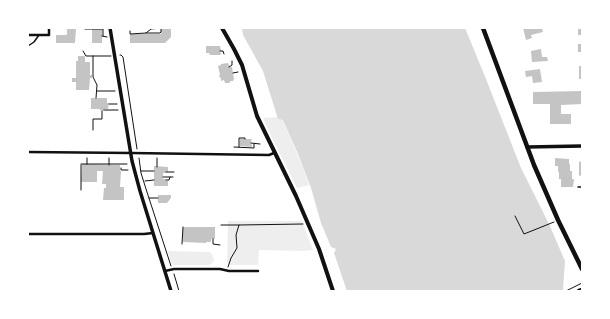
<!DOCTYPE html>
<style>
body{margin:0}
#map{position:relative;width:610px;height:319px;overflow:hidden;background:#fff;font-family:Spectral,serif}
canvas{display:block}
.frame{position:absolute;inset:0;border:29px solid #fff;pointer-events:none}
</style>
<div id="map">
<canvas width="610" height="319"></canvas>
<div class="frame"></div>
</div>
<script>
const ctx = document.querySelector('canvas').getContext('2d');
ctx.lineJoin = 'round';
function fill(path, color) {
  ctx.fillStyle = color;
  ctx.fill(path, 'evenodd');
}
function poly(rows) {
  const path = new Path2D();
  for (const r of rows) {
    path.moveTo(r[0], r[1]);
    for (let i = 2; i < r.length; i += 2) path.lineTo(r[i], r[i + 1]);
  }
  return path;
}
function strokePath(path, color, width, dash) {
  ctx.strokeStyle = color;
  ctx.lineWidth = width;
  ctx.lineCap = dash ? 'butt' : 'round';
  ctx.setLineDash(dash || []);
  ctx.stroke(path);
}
fill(poly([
 [277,117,278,119,283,120,303,168,309,185,297,188,271,136,263,118],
 [228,221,302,221,313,250,303,251,259,250,258,265,230,265,227,263],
 [168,251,209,252,212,254,214,260,211,264,209,265,172,265]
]), '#eee');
fill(poly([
 [242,28,465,28,486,79,521,168,549,224,565,261,563,289,563,291,347,291,334,253,336,249,331,247,321,223,311,188,298,154,283,120,278,119,263,71,243,35]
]), '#d9d9d9');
fill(poly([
 [67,28,76,28,75,43,56,43,56,35,67,35],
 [92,28,102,29,102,43,92,43],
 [161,28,171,28,171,37,165,43,130,43,130,34,161,34],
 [523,28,542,28,543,32,531,35,532,38,526,40],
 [578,28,582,28,582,35,578,35],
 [578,44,582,44,582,52,578,52],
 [206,46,220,46,221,50,220,52,221,54,220,55,210,55,209,53,206,53],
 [541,49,542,57,547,57,548,61,532,62,531,51],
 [78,56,85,56,85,62,90,62,90,75,92,75,92,78,90,78,89,90,76,90,76,82,72,82,72,78,76,78,76,61,78,61],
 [228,63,230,67,232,67,234,79,233,81,231,81,229,83,225,83,224,80,221,81,221,78,220,78,219,75,220,75,218,66,221,65,221,64],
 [579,66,582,66,582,79,579,79],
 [540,69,542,82,533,83,532,76,526,77,525,71],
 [582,91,582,104,561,105,561,114,571,114,571,124,550,124,550,104,533,104,533,92],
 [91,98,107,98,107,103,109,103,108,109,104,109,104,111,100,110,100,109,91,109],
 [240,139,252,139,251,141,252,147,240,146],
 [555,158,569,159,569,164,570,164,570,171,572,171,572,179,574,179,573,187,561,187,561,179,559,179,559,172,558,172,558,166,555,166],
 [582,161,582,175,579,176,579,162],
 [82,164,120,165,120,171,121,171,120,187,124,187,124,200,103,200,104,188,106,188,106,184,102,184,103,171,97,171,97,182,81,182],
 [154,166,168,167,168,172,166,171,166,173,163,173,163,179,166,179,166,181,168,181,168,186,154,186],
 [158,195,171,195,171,198,167,203,158,203],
 [183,227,215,227,215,239,211,239,211,242,206,242,206,243,183,242]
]), '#c4c4c4');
strokePath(poly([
 [85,29,103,29,103,36],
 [130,31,130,34,146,33,151,29,161,28,161,32,160,33,146,33],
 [102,36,107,37],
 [83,51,86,56,111,56],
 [220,51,223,51,224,54],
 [120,55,121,55,123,57,137,149],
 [93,56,93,77,97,85,96,98],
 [229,67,232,65,232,61],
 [233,73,238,72],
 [97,91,115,91],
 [109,104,117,104],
 [104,110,118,110],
 [93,130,93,119,102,119,102,111],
 [251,143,260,144],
 [234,147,254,148,254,144],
 [239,147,239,138,245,138,245,139],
 [87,158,87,164],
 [139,158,141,173,146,189,171,266],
 [81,164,127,164],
 [109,165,109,158],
 [157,167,157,158],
 [121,168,121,170,128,170],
 [141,171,154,171],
 [166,172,174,172],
 [163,177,173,177],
 [166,180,169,180,170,177],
 [145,181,154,180],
 [81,190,81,165],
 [149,198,158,198],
 [515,216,524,234,554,222],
 [221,225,239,225],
 [213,239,213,244,220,245],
 [182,244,183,227],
 [228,267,231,258,237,248,236,235,239,225,303,224],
 [174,274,179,291],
 [566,291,582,283]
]), '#111', 1);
strokePath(poly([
 [28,46,34,42,39,35],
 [578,187,582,187]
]), '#111', 1.5);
strokePath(poly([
 [28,35,49,35,49,28],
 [28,152,131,153,269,155,274,153],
 [28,234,144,234,153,233],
 [165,271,174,269,220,269,229,271,258,271]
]), '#111', 2.5);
strokePath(poly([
 [110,28,132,161,140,191,171,291],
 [527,147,582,146]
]), '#111', 3.5);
strokePath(poly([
 [222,28,234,49,242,65,257,116,296,196,319,249,333,291]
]), '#111', 4);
strokePath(poly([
 [483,28,534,165,558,220,582,269],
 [579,291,582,290]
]), '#111', 4.5);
</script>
